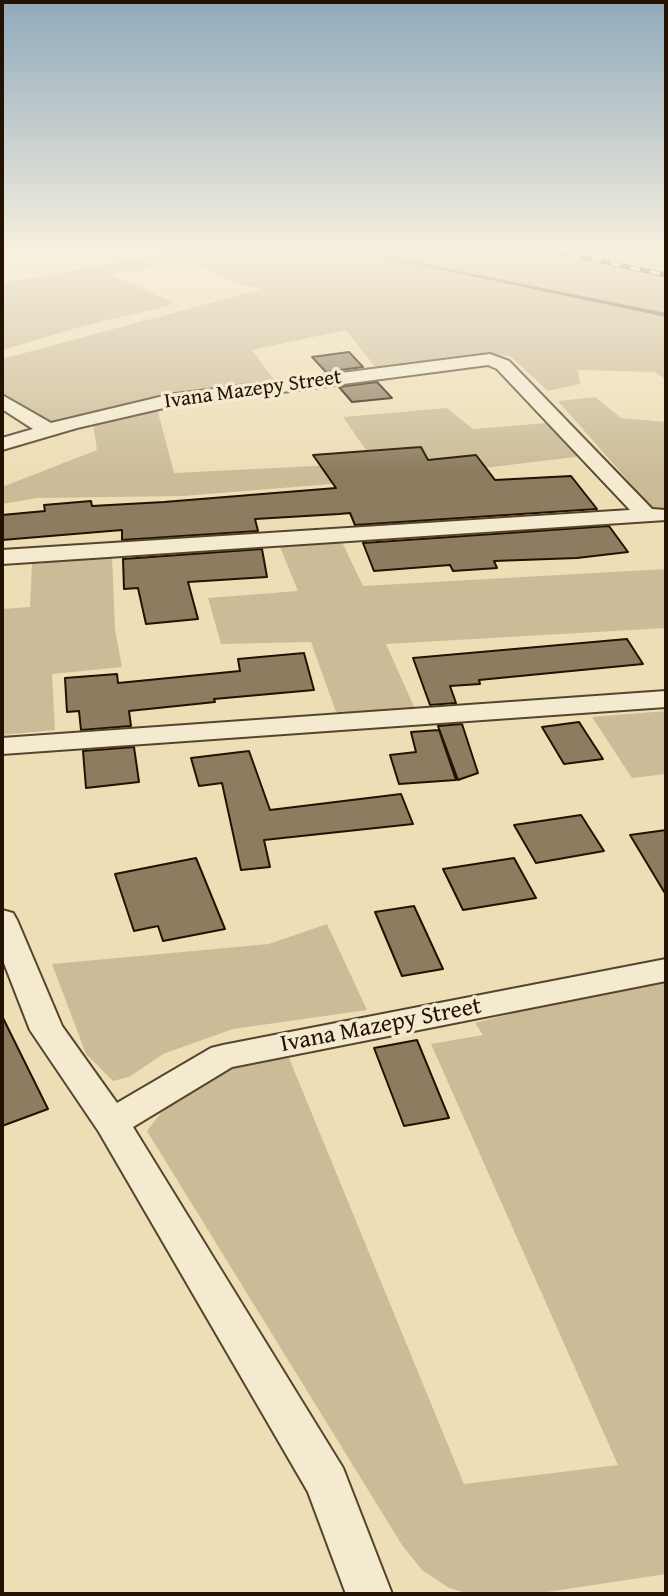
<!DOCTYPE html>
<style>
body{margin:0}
#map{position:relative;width:668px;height:1596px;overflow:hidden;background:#eedeb6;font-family:"Gentium Book Plus",serif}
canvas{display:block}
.frame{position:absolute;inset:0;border:4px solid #231201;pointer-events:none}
</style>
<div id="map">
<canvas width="668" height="1596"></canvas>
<div class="frame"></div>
</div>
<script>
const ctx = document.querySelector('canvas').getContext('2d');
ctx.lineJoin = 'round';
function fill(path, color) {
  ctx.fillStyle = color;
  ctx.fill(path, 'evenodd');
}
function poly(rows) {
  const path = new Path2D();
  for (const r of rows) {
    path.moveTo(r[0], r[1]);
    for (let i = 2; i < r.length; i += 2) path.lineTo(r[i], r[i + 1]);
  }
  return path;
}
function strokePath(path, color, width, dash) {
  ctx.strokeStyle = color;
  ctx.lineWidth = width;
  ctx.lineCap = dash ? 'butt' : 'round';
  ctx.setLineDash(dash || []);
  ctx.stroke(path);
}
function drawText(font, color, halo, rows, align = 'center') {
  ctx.font = font + ' "Gentium Book Plus",serif';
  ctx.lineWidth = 7;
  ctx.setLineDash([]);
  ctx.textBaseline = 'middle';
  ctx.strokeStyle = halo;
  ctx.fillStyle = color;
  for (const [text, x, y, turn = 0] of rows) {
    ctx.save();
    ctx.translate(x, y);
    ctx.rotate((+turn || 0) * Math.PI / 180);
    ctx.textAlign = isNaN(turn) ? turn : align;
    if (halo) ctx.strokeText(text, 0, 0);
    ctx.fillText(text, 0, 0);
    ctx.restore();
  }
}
fill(poly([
 [146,251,533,251,666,277,666,379,654,372,578,370,580,384,548,391,510,356,493,354,376,368,346,330,252,350,276,382,58,423,45,422,2,394,2,359,262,289,242,285,185,259,113,275,172,302,169,306,83,326,2,350,2,283,159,255],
 [568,251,666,251,666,271,605,258],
 [595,397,621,418,666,422,666,509,654,510,558,401],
 [157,408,174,473,375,463,343,417,447,408,473,429,547,423,583,456,393,479,183,496,37,498,2,504,2,487,97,450,93,424],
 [342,542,363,586,666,569,666,628,386,644,415,709,336,712,311,642,221,644,208,598,298,591,280,547],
 [112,557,115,629,122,667,52,674,55,730,2,735,2,609,30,607,32,564],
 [666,711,666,774,632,778,592,717],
 [327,924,367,1010,233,1029,163,1054,129,1077,113,1081,86,1054,52,964,269,944],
 [666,979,666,1574,534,1594,470,1594,449,1588,422,1570,402,1545,147,1131,173,1097,244,1062,289,1058,464,1484,618,1465,431,1044,483,1035,475,1023,588,994]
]), '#cbbb97');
fill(poly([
 [352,251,360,251,666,313,666,317,352,251]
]), '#736348');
const building = poly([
 [349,352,363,367,326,372,312,357,349,352],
 [377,382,392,398,352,402,339,387,377,382],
 [421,447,428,460,476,455,495,480,571,476,597,509,355,525,350,513,339,514,255,519,258,531,122,540,122,530,2,540,2,515,45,511,44,505,91,501,92,506,164,502,336,488,313,455,421,447],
 [609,526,628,552,577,558,494,561,497,568,453,571,450,565,374,571,363,543,609,526],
 [262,549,267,577,188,582,198,619,146,624,138,588,124,589,123,559,262,549],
 [627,639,643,664,479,680,480,684,450,686,456,703,430,705,413,658,627,639],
 [304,653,314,690,214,699,215,702,129,711,131,726,81,730,79,711,67,712,65,678,117,674,118,683,240,671,238,659,304,653],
 [579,722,603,759,564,764,542,727,579,722],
 [462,724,478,773,458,780,438,726,462,724],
 [439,730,456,780,399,784,390,755,416,752,411,732,439,730],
 [134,747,139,782,86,788,83,751,134,747],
 [249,751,270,810,401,794,413,824,264,840,270,867,241,870,222,783,199,786,191,758,249,751],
 [581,815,604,851,536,863,514,825,581,815],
 [666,830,666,895,630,835,666,830],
 [196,858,225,929,163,941,158,926,134,931,115,874,196,858],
 [514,858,536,898,463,910,443,869,514,858],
 [414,906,443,969,402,976,375,912,414,906],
 [2,1016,48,1109,2,1126,2,1016],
 [417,1040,449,1118,404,1126,374,1048,417,1040]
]);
fill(building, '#8d7c5f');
strokePath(building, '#231201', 2);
const minor = poly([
 [490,354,509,361,652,509,666,510,666,520,2,564,2,550,630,510,497,369,488,365,168,407,77,428,2,450,2,438,33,429,2,409,2,395,51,423,168,395,490,354],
 [666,691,666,707,2,754,2,738,666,691],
 [2,910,13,913,17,920,62,1026,117,1103,211,1048,223,1045,666,959,666,981,232,1067,133,1127,343,1468,392,1594,346,1594,308,1492,99,1132,30,1030,2,958,2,910]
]);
strokePath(minor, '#56452e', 4);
fill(minor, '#f4ead0');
const rail = poly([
 [552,251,666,275]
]);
strokePath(rail, '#231201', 5);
strokePath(rail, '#f4ead0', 3.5, [10]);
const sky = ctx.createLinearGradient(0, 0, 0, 474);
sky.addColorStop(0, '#8fa9bb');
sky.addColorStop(0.53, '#f7f0de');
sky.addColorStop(1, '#f7f0de00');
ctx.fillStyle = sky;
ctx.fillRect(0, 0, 668, 474);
drawText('21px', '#231201', '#f4ead0', [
 ["Ivana Mazepy Street",253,390,-8]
]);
drawText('24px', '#231201', '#f4ead0', [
 ["Ivana Mazepy Street",381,1026,-11]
]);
</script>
